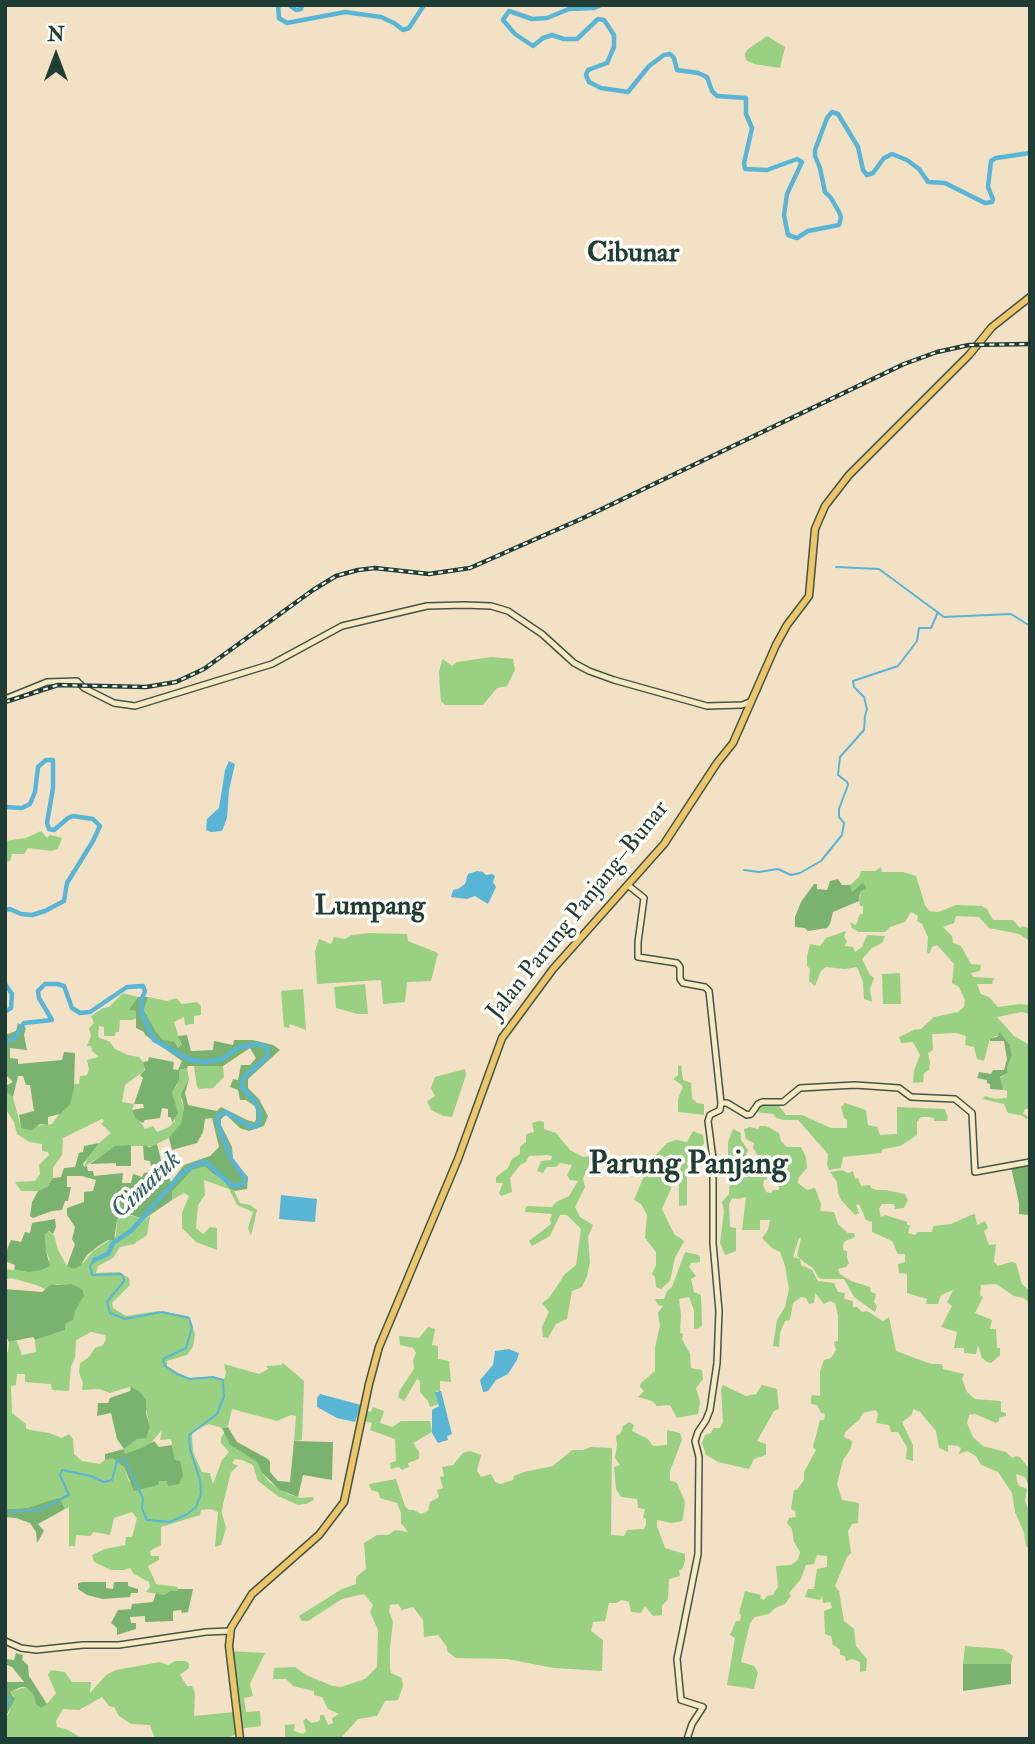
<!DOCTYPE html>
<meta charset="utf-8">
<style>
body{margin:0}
#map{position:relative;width:1035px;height:1744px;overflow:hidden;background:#f3e1c6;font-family:"IM FELL Double Pica",serif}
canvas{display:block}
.frame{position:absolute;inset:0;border:7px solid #1f3d34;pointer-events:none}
.north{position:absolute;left:21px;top:21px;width:70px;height:70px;-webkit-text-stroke:5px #fdfcf7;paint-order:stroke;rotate:0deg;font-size:19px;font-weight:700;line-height:28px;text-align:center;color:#1f3d34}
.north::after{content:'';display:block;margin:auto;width:24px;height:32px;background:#1f3d34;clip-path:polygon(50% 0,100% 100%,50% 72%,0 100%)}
</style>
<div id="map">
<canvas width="1035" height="1744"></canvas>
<div class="frame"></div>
<div class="north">N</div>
</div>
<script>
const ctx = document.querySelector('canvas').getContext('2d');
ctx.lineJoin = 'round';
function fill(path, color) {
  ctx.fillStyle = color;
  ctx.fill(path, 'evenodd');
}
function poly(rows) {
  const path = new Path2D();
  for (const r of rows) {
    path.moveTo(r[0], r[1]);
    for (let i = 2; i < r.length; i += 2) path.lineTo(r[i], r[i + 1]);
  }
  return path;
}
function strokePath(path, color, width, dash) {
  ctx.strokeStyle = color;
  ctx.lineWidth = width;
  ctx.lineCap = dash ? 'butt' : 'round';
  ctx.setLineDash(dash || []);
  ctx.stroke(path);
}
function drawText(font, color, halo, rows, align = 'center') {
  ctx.font = font + ' "IM FELL Double Pica",serif';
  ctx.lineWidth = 7;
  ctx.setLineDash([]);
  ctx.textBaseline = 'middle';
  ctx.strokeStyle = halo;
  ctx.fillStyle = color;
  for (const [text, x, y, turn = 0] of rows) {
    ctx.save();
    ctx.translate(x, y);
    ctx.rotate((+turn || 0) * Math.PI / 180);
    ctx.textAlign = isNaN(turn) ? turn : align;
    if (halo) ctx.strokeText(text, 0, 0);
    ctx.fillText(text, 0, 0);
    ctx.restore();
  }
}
fill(poly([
 [767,36,785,47,780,68,754,64,746,60,745,54,747,50],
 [491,657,513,659,515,670,507,686,497,688,483,705,445,705,441,701,440,691,439,672,442,660,443,659,452,666,457,662],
 [41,831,47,838,50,835,62,838,58,849,51,851,28,848,24,854,12,854,10,861,5,862,5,841,26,838],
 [881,867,882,872,903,872,916,876,925,905,929,911,938,912,956,905,982,906,987,909,993,920,1013,920,1020,928,1023,926,1030,929,1030,941,1019,934,989,928,979,917,956,916,954,923,943,927,952,936,953,943,961,946,971,964,981,965,980,971,971,973,973,977,994,978,992,984,977,984,981,994,989,997,998,1007,1019,1004,1030,1005,1030,1014,1021,1012,997,1017,1014,1036,1030,1045,1030,1109,1025,1109,1023,1113,1028,1117,1027,1119,1020,1115,1008,1113,1004,1104,983,1099,985,1096,995,1099,1007,1098,1007,1091,1002,1089,1000,1078,1008,1073,1007,1068,1012,1054,1010,1045,1002,1034,990,1038,984,1061,977,1059,974,1047,965,1045,966,1036,956,1033,932,1034,933,1050,928,1053,930,1062,929,1070,924,1073,923,1082,913,1083,914,1070,920,1055,913,1042,901,1043,899,1037,914,1030,921,1029,934,1017,958,1012,964,1007,965,1000,959,987,952,983,954,964,937,945,932,947,929,954,927,952,928,937,922,924,917,921,918,916,911,912,905,922,890,927,885,932,858,932,852,928,850,922,856,925,860,914,863,914,863,906,860,906,859,901,861,895,851,892,850,885,859,877,861,871,875,871],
 [846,931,844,937,847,941,845,946,853,947,855,952,862,947,867,935,885,936,882,943,872,948,862,959,870,975,874,978,870,989,872,1002,864,999,863,982,857,967,845,969,826,967,821,971,815,986,809,981,810,969,807,966,807,957,810,944,820,946,826,938],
 [368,933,407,934,408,941,438,953,431,981,407,982,405,1002,383,1004,381,980,317,984,315,951,319,939,331,944,334,937,345,939,352,935],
 [900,973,901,1004,883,1004,882,974],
 [365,984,368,1014,358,1014,336,1008,334,987],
 [303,989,306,1030,290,1024,289,1028,284,1027,281,991],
 [123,993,138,997,130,1010,136,1011,138,1018,132,1020,120,1020,119,1032,116,1032,115,1036,104,1036,104,1027,99,1026,98,1037,110,1042,115,1049,128,1055,139,1057,144,1063,144,1071,125,1085,122,1102,134,1104,132,1110,145,1129,153,1126,157,1132,169,1127,175,1121,172,1093,177,1085,179,1070,187,1068,189,1079,181,1100,184,1108,181,1123,172,1136,153,1146,116,1146,84,1167,88,1157,98,1144,111,1133,101,1124,104,1121,102,1119,63,1138,62,1155,53,1168,53,1180,48,1186,38,1191,21,1191,15,1182,35,1181,40,1174,39,1165,49,1155,48,1152,42,1151,42,1144,29,1142,17,1134,14,1122,5,1108,5,1091,13,1097,21,1128,52,1124,62,1110,73,1084,79,1084,80,1076,87,1075,89,1069,87,1060,99,1057,92,1051,91,1046,87,1046,91,1036,89,1028,94,1023,91,1016,103,1008,109,1007],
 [148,997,167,1001,176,998,182,1004,197,1002,201,1006,201,1015,194,1016,194,1024,185,1025,184,1017,174,1022,182,1047,178,1048,176,1043,163,1040,155,1030,144,1010],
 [681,1065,683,1080,691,1083,692,1098,697,1103,704,1104,704,1115,678,1112,678,1099,683,1086,673,1079,678,1075,678,1066],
 [194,1066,223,1066,224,1077,213,1088,200,1089,197,1087],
 [465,1069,466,1075,452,1117,443,1116,431,1110,427,1101,435,1096,431,1088,435,1077],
 [845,1103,866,1110,868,1125,877,1127,880,1135,897,1134,897,1107,945,1109,948,1118,947,1121,934,1121,934,1118,929,1117,921,1117,917,1122,917,1135,910,1140,900,1146,883,1149,881,1153,843,1157,841,1168,829,1170,827,1165,828,1154,798,1120,784,1120,776,1118,773,1114,755,1112,758,1106,762,1104,779,1106,786,1115,802,1115,831,1128,847,1128,847,1120,844,1118,841,1107],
 [539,1121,544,1122,544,1129,556,1133,570,1150,583,1157,593,1156,583,1178,585,1187,575,1207,580,1217,593,1225,588,1237,590,1262,587,1276,582,1287,572,1291,567,1319,556,1324,548,1338,543,1337,542,1327,549,1312,542,1303,549,1298,565,1274,576,1265,581,1229,567,1215,560,1215,550,1236,532,1246,529,1241,551,1224,550,1219,552,1214,525,1212,526,1206,552,1207,556,1202,569,1196,578,1181,570,1180,567,1175,572,1165,560,1163,556,1167,547,1167,543,1173,537,1171,541,1161,551,1160,552,1156,548,1155,529,1156,526,1162,520,1165,510,1178,512,1192,501,1196,499,1193,503,1183,496,1183,496,1177,508,1168,512,1159,520,1154,520,1147,526,1142,526,1134,534,1132,532,1123],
 [760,1126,766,1126,779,1133,781,1141,787,1147,801,1147,806,1157,807,1168,799,1177,798,1183,807,1190,815,1188,821,1204,820,1211,834,1212,838,1224,848,1233,854,1233,855,1237,845,1241,843,1245,843,1250,847,1251,847,1258,849,1263,846,1267,838,1269,840,1274,851,1281,870,1287,871,1292,876,1294,874,1302,877,1306,875,1312,854,1297,844,1279,822,1279,818,1277,813,1268,804,1262,797,1256,801,1238,799,1238,793,1257,800,1259,801,1265,812,1270,818,1281,834,1283,838,1292,845,1293,844,1299,853,1301,853,1307,857,1307,862,1312,867,1311,883,1321,889,1317,896,1351,931,1364,942,1364,943,1369,964,1374,962,1379,967,1392,975,1399,1001,1401,1001,1412,1006,1413,1006,1416,999,1418,999,1421,996,1423,975,1414,969,1415,967,1423,973,1437,983,1446,1006,1452,1012,1458,1016,1456,1020,1457,1030,1470,1030,1490,1025,1477,1016,1474,1018,1485,1027,1489,1025,1501,1030,1514,1030,1550,1026,1546,1024,1533,1015,1512,1012,1493,998,1472,981,1465,976,1456,967,1451,959,1454,961,1448,958,1446,948,1445,948,1452,939,1448,936,1431,920,1412,913,1409,912,1415,902,1422,913,1445,913,1461,906,1459,907,1447,898,1432,891,1432,889,1425,876,1423,878,1414,876,1410,863,1413,860,1419,845,1432,844,1437,852,1441,851,1448,843,1460,837,1484,842,1500,859,1503,858,1523,852,1524,848,1531,851,1553,847,1557,835,1586,839,1591,844,1621,854,1629,856,1646,867,1659,866,1671,860,1672,860,1662,852,1659,846,1661,845,1656,840,1655,840,1649,833,1645,831,1636,825,1634,824,1611,832,1608,830,1602,823,1603,822,1596,820,1600,805,1597,808,1589,814,1589,817,1569,827,1567,827,1556,817,1555,814,1564,806,1565,801,1579,789,1593,791,1596,785,1604,775,1608,769,1614,755,1617,750,1623,741,1662,754,1666,758,1672,754,1689,727,1685,735,1638,730,1635,736,1621,740,1621,741,1615,739,1613,745,1591,761,1595,760,1598,764,1600,767,1596,773,1595,778,1587,776,1566,791,1565,798,1560,800,1552,794,1542,792,1529,787,1523,789,1518,796,1517,795,1511,791,1509,794,1490,797,1490,804,1480,804,1472,816,1450,813,1447,820,1420,824,1420,825,1414,821,1413,817,1405,811,1404,811,1398,812,1395,820,1396,820,1371,824,1360,831,1358,836,1350,834,1342,838,1341,838,1315,835,1303,830,1301,824,1304,815,1293,814,1303,809,1304,806,1298,801,1297,793,1303,790,1320,785,1321,780,1333,779,1347,773,1346,777,1320,785,1307,789,1289,785,1266,780,1252,772,1248,762,1238,768,1230,770,1220,760,1220,760,1230,742,1230,746,1197,738,1199,732,1198,729,1204,730,1227,736,1228,736,1251,725,1255,720,1243,724,1211,722,1202,729,1194,731,1162,728,1159,728,1142,733,1129,741,1133,741,1140,748,1150,746,1155,749,1158,746,1172,765,1171,767,1179,764,1180,763,1185,766,1192,771,1193,773,1190,779,1190,778,1179,771,1176,768,1170,769,1161,759,1157,753,1148,754,1143,746,1139,745,1135,744,1129,750,1127,758,1129],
 [693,1131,703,1135,704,1143,699,1151,698,1160,686,1162,689,1169,687,1174,687,1205,679,1206,679,1171,672,1174,666,1169,657,1166,656,1155,667,1143,676,1140,687,1142],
 [199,1166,207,1166,212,1174,221,1178,230,1189,234,1191,240,1203,250,1205,257,1210,251,1236,248,1228,253,1212,237,1205,229,1189,204,1180,205,1195,198,1205,196,1228,203,1234,210,1227,217,1228,217,1250,196,1242,182,1228,182,1213,189,1196,184,1193,172,1200,172,1192,192,1170],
 [648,1166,670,1180,671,1189,662,1209,674,1234,684,1241,675,1258,670,1281,661,1289,656,1287,655,1277,652,1274,656,1265,656,1252,645,1238,647,1215,641,1204,634,1200],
 [842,1170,848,1173,853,1171,855,1179,858,1178,861,1186,870,1185,871,1188,877,1190,886,1190,905,1194,908,1200,904,1208,895,1209,894,1204,882,1204,879,1209,881,1217,885,1215,907,1222,907,1225,910,1225,908,1233,915,1235,918,1232,932,1232,933,1226,951,1224,971,1215,975,1214,977,1225,985,1221,988,1228,984,1231,989,1245,996,1244,994,1262,998,1266,1011,1262,1016,1263,1022,1284,1030,1291,1030,1304,1024,1298,1014,1296,996,1284,981,1285,980,1295,983,1297,975,1313,992,1320,990,1329,996,1329,997,1348,1000,1348,1000,1355,991,1363,987,1362,982,1358,978,1345,976,1354,964,1353,964,1348,954,1348,957,1332,941,1327,952,1306,947,1302,953,1290,941,1295,938,1304,926,1304,927,1299,907,1293,907,1274,899,1273,898,1264,905,1262,905,1254,898,1254,892,1241,872,1232,872,1222,866,1220,859,1204,856,1205,859,1213,855,1215,841,1200,838,1193,837,1182,830,1172],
 [125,1214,144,1219,150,1216,147,1235,134,1244,120,1247,113,1258,98,1266,96,1273,119,1272,129,1278,130,1285,112,1303,113,1308,126,1316,158,1311,188,1316,195,1334,193,1347,187,1355,167,1361,167,1366,187,1378,209,1377,224,1379,226,1373,224,1364,259,1374,268,1369,266,1366,281,1365,283,1363,304,1381,302,1440,294,1441,296,1416,291,1415,277,1421,232,1409,228,1426,222,1428,209,1424,195,1430,192,1434,193,1452,202,1472,210,1473,213,1484,222,1460,229,1452,221,1443,221,1438,225,1431,230,1445,257,1462,262,1473,269,1482,288,1494,301,1498,313,1497,314,1500,306,1504,298,1505,278,1496,258,1481,253,1465,242,1460,235,1459,232,1463,238,1466,231,1472,223,1504,222,1513,226,1528,221,1545,215,1547,218,1512,210,1509,201,1510,200,1515,161,1527,161,1545,150,1551,151,1556,159,1556,159,1560,148,1566,156,1584,178,1587,178,1591,164,1595,146,1592,150,1587,149,1582,134,1574,130,1568,124,1570,111,1570,94,1562,92,1555,105,1549,125,1545,126,1537,132,1537,137,1518,132,1512,114,1518,110,1535,94,1532,90,1536,76,1535,75,1546,69,1546,69,1507,65,1509,59,1499,27,1508,5,1509,5,1353,8,1352,9,1342,17,1341,22,1355,36,1352,35,1340,65,1330,66,1323,83,1298,71,1284,56,1284,45,1289,36,1285,11,1278,5,1280,5,1269,28,1272,50,1260,46,1251,45,1234,47,1231,54,1235,58,1250,67,1266,83,1263,93,1251,116,1236,117,1220],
 [91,1332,105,1335,106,1339,103,1345,95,1348,89,1357,80,1363,79,1372,83,1383,82,1390,99,1389,110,1393,129,1387,143,1396,150,1427,146,1437,137,1439,124,1449,125,1455,149,1445,162,1430,160,1440,171,1439,175,1460,167,1480,129,1482,124,1467,112,1458,107,1458,100,1464,82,1461,74,1454,73,1439,69,1434,62,1438,49,1433,30,1430,26,1428,26,1424,12,1413,11,1386,16,1385,17,1374,25,1374,25,1382,51,1384,52,1390,69,1391,71,1366,75,1358,76,1340],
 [685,1252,699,1255,700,1258,700,1262,691,1263,689,1267,696,1276,691,1279,694,1292,701,1295,702,1325,699,1328,694,1329,694,1310,689,1297,679,1299,681,1315,680,1333,683,1334,682,1339,690,1354,691,1368,702,1370,703,1379,696,1388,700,1402,698,1414,677,1418,670,1405,657,1406,652,1401,638,1397,644,1391,640,1387,641,1383,655,1371,655,1347,660,1326,658,1313,663,1306,658,1305,655,1299,664,1299,667,1291,672,1287],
 [428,1327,435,1329,432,1345,438,1346,438,1359,449,1361,451,1382,440,1381,440,1391,436,1391,439,1404,430,1407,428,1401,420,1392,420,1381,417,1379,404,1401,398,1397,400,1390,414,1369,413,1360,416,1353,413,1348,400,1345,399,1336,419,1338],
 [723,1385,746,1396,756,1394,762,1385,777,1389,779,1409,774,1411,757,1441,766,1444,766,1455,754,1459,749,1469,718,1462,706,1455,702,1443,705,1435,711,1433,713,1428,720,1428,723,1422,721,1389],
 [373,1407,384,1411,380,1423,392,1427,401,1421,430,1421,432,1432,413,1443,419,1452,419,1459,408,1463,409,1467,402,1470,399,1467,391,1469,390,1463,396,1461,395,1439,370,1430,372,1423,362,1420,364,1410,371,1412],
 [629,1422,634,1425,632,1431,648,1439,653,1446,667,1445,667,1430,680,1433,682,1440,670,1471,670,1480,677,1483,685,1502,683,1518,682,1521,672,1523,657,1520,657,1526,665,1548,685,1554,685,1561,682,1570,679,1570,680,1576,669,1579,668,1599,662,1606,662,1615,653,1616,645,1606,641,1613,631,1612,629,1602,622,1600,616,1603,609,1603,605,1621,593,1622,591,1631,603,1640,602,1671,554,1668,507,1659,456,1658,447,1651,447,1647,438,1635,424,1637,423,1620,413,1607,402,1610,398,1604,390,1605,389,1611,393,1622,390,1647,390,1668,391,1673,402,1678,403,1686,398,1700,385,1701,377,1716,358,1719,340,1739,285,1739,285,1725,295,1724,294,1731,303,1734,306,1731,303,1721,306,1718,311,1723,317,1722,320,1720,320,1715,324,1715,328,1725,333,1723,332,1718,339,1714,328,1709,322,1697,314,1695,314,1691,293,1686,286,1679,273,1679,274,1668,295,1667,308,1676,333,1686,341,1687,365,1679,377,1667,378,1630,370,1612,373,1605,364,1594,342,1599,308,1621,302,1621,299,1616,342,1589,356,1584,356,1577,366,1569,364,1543,377,1535,388,1535,395,1530,408,1532,401,1523,401,1513,397,1503,380,1498,378,1492,371,1490,369,1484,396,1479,405,1506,409,1510,414,1510,421,1514,428,1511,430,1502,439,1497,437,1490,443,1488,440,1477,444,1476,442,1467,453,1465,463,1453,470,1451,481,1455,477,1471,481,1477,491,1474,495,1482,500,1484,513,1480,514,1476,524,1472,553,1466,572,1450,583,1450,591,1447,612,1448,611,1535,624,1536,627,1530,644,1529,646,1525,646,1519,643,1517,645,1509,638,1508,637,1499,621,1497,616,1489,614,1467,620,1465,615,1458,617,1445,616,1436,621,1433,623,1426],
 [965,1646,1003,1649,1013,1656,1011,1664,963,1664],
 [229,1651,265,1653,250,1684,253,1696,244,1698,246,1712,260,1711,261,1726,237,1729,237,1734,226,1739,155,1739,150,1725,131,1724,119,1716,114,1707,109,1706,102,1697,79,1710,63,1709,56,1721,57,1727,66,1729,84,1739,5,1739,5,1718,9,1713,14,1696,10,1692,26,1687,45,1704,47,1704,56,1693,48,1675,51,1670,65,1672,72,1682,91,1682,90,1693,106,1675,116,1670,160,1662,168,1665,175,1661,185,1661,189,1663,189,1668,180,1675,187,1686,192,1686,195,1694,194,1716,235,1712]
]), '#99d082');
fill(poly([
 [838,879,842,885,850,885,852,892,863,883,865,885,866,888,860,892,859,901,833,912,830,924,827,928,808,931,805,928,795,927,795,917,801,902,814,884,817,884,817,889,827,890,830,881],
 [138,997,148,997,144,1010,155,1030,163,1040,175,1042,178,1048,182,1045,178,1036,187,1035,191,1051,213,1050,214,1041,233,1045,234,1040,253,1040,273,1045,280,1050,248,1079,248,1088,259,1099,268,1116,264,1126,249,1131,240,1128,226,1115,221,1119,221,1125,232,1147,233,1159,248,1177,247,1189,234,1191,230,1189,221,1178,213,1174,205,1166,192,1170,172,1192,172,1200,144,1219,128,1214,120,1217,117,1220,114,1240,108,1240,97,1247,87,1255,80,1266,74,1269,67,1266,75,1244,72,1239,75,1227,67,1215,67,1208,84,1202,84,1192,93,1191,96,1180,82,1176,67,1176,67,1187,71,1187,68,1201,65,1201,62,1210,52,1211,33,1218,30,1216,32,1202,38,1191,48,1186,53,1178,61,1177,64,1168,75,1167,79,1153,83,1152,84,1146,99,1143,83,1164,84,1167,87,1166,88,1171,93,1171,94,1176,123,1173,122,1183,131,1183,133,1174,142,1177,144,1173,152,1172,150,1161,144,1160,143,1145,150,1147,157,1144,162,1164,171,1182,184,1165,210,1156,219,1147,212,1118,205,1119,203,1132,197,1143,172,1150,169,1138,181,1123,184,1108,181,1094,189,1079,185,1093,188,1105,217,1111,221,1107,247,1120,254,1122,256,1120,256,1107,246,1100,240,1100,238,1090,230,1087,233,1079,238,1080,241,1065,250,1065,256,1058,250,1048,223,1066,188,1066,187,1068,179,1070,179,1080,172,1093,178,1113,172,1123,171,1117,168,1117,168,1109,162,1108,160,1118,145,1120,143,1123,136,1119,132,1110,144,1108,143,1104,134,1104,143,1078,140,1075,145,1070,143,1062,148,1061,149,1057,174,1062,173,1069,178,1070,182,1061,145,1035,144,1032,136,1028,136,1011,129,1010],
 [18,1023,26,1028,24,1035,27,1050,10,1048,10,1058,18,1059,18,1064,62,1060,64,1052,75,1053,74,1088,70,1104,60,1114,48,1117,48,1125,40,1124,31,1130,21,1128,19,1115,34,1111,30,1085,26,1085,23,1076,18,1076,13,1097,5,1091,5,1086,13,1082,5,1074,5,1035,16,1031],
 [1000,1032,1010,1045,1012,1055,1007,1068,1008,1073,1000,1077,1003,1090,990,1089,990,1084,987,1083,987,1080,977,1078,979,1072,991,1074,993,1070,1004,1070,1007,1059,1004,1041,990,1041,990,1038,997,1037],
 [131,1145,131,1166,116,1166,116,1163,90,1164,115,1146],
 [1030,1163,1030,1214,1027,1215,1019,1214,1019,1203,1011,1167],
 [55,1219,56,1227,53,1234,49,1231,45,1234,46,1251,50,1266,41,1270,28,1272,14,1270,15,1265,5,1261,5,1254,11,1240,21,1242,25,1232,30,1233,32,1223],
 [71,1284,82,1289,84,1296,75,1311,73,1320,66,1323,65,1330,35,1340,33,1337,9,1342,5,1334,5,1289,42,1292,50,1285],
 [131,1387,140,1392,146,1400,146,1413,150,1427,146,1438,137,1439,124,1449,125,1454,144,1447,154,1441,159,1447,172,1445,175,1460,180,1461,183,1475,179,1484,168,1486,167,1481,159,1481,158,1485,134,1491,124,1467,112,1458,105,1460,105,1454,124,1449,117,1439,111,1413,97,1416,98,1403,108,1403,110,1398,130,1391],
 [228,1427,237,1442,268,1459,270,1462,270,1472,278,1481,290,1482,294,1441,333,1442,332,1480,303,1475,298,1497,280,1490,262,1473,257,1462,230,1445,222,1428],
 [59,1498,65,1509,38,1524,44,1531,37,1543,36,1532,30,1523,16,1518,5,1517,5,1509,27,1508],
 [82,1582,106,1582,106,1588,113,1589,114,1582,128,1582,128,1586,138,1589,138,1593,131,1593,130,1597,103,1599,87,1595,78,1589,78,1583],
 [178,1589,193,1589,188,1612,182,1613,181,1610,173,1611,173,1621,145,1622,145,1616,130,1617,131,1623,136,1623,136,1629,117,1635,117,1628,111,1623,118,1610,131,1609,132,1604,153,1602,156,1593,164,1595,171,1591,178,1591],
 [16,1653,23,1655,22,1660,28,1665,29,1676,47,1704,41,1708,36,1704,38,1712,34,1695,26,1687,21,1687,10,1692,15,1699,5,1718,5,1682,24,1682,12,1667,5,1664,6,1659,14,1660],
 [963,1664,1011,1664,1011,1684,963,1691]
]), '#7ab270');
fill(poly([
 [229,761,235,764,229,790,227,818,222,831,211,832,206,830,207,819,219,808,225,770],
 [477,871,483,872,486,875,492,874,495,876,493,882,496,887,488,904,475,896,467,899,451,897,453,890,458,889,465,884,468,874],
 [281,1195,317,1199,315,1222,279,1219],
 [509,1349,519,1353,517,1360,508,1374,496,1380,488,1391,483,1392,480,1380,493,1365,495,1351],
 [441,1391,452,1434,447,1436,448,1440,438,1443,432,1433,432,1410,439,1406,435,1392],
 [320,1394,361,1405,355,1422,337,1418,317,1407,317,1398]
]), '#58b5d6');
strokePath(poly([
 [836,567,879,569,944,617,1011,614,1030,626],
 [744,870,759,872,778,869,791,875,800,873,821,861,842,835,844,823,839,817,839,809,848,785,847,782,838,775,840,757,864,730,865,716,867,709,864,697,854,687,853,681,898,666,917,641,919,628,931,628,938,612],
 [5,1512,39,1510,69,1495,60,1475,62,1470,91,1476,104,1482,112,1480,117,1461,124,1459,143,1498,142,1509,147,1520,170,1522,187,1514,196,1507,201,1494,200,1480,190,1449,189,1435,217,1414,224,1397,223,1380,213,1377,190,1379,177,1374,165,1366,163,1359,186,1348,192,1327,189,1318,162,1312,125,1319,110,1313,107,1302,124,1281,124,1278,121,1274,92,1275,90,1266,94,1260],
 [5,1695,10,1699,5,1710]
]), '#58b5d6', 2);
strokePath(poly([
 [278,5,279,18,287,23,345,12,381,17,394,23,403,30,409,28,424,5],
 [289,5,296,10,301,9,302,5],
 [601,5,594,8,569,9,547,18,532,19,509,11,503,20,515,34,533,46,543,38,552,35,564,39,577,39,598,19,604,20,614,35,614,47,607,63,588,70,586,75,589,82,601,88,628,92,649,66,664,55,670,54,674,58,677,70,698,73,707,77,712,91,717,96,746,98,746,114,752,128,744,163,745,169,767,170,797,159,802,162,787,194,784,215,788,235,797,238,808,231,839,225,841,217,839,212,831,198,825,192,820,168,815,156,815,150,827,118,832,112,838,114,858,147,863,170,867,175,873,173,884,158,892,154,907,160,919,169,928,182,945,183,985,203,992,202,993,199,988,187,991,161,996,158,1030,153],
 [5,807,22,808,30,804,35,792,38,767,46,760,53,760,53,788,47,823,49,829,54,830,68,818,73,816,93,819,100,826,93,841,67,883,64,901,45,911,32,915,21,914,10,909,5,910],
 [5,984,12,994,11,1008,5,1012],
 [5,1041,14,1039,24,1023,52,1020,39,998,38,991,45,984,57,984,64,986,72,1008,80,1013,90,1012,127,987,143,986,145,991,141,1001,142,1014,154,1040,188,1059,204,1062,223,1059,237,1048,257,1044,268,1048,267,1057,243,1078,242,1087,255,1102,260,1113,260,1121,257,1126,251,1127,225,1112,218,1116,218,1124,231,1159,245,1178,242,1184,236,1186,230,1184,206,1162,197,1164,182,1173,131,1231,113,1243,108,1254,94,1260]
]), '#58b5d6', 4.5);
const secondary = poly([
 [5,699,47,682,77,681,84,688,114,703,135,706,272,664,342,626,427,606,464,605,491,606,508,611,542,634,574,663,589,671,614,680,707,706,742,705,750,702],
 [629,886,644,898,638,942,638,957,677,963,680,967,680,979,683,983,705,987,709,991,721,1103,727,1103,747,1115,751,1114,758,1104,762,1102,783,1102,800,1088,855,1085,899,1088,911,1097,955,1099,972,1113,975,1172,1030,1162],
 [5,1641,21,1648,36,1650,83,1645,119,1645,206,1632,230,1631],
 [687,1739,692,1724,703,1707,681,1700,677,1659,698,1554,699,1457,695,1441,698,1432,706,1420,710,1410,717,1363,719,1311,713,1243,713,1159,708,1121,710,1115,720,1110,721,1103]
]);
const primary = poly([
 [240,1739,229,1646,231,1628,252,1594,319,1535,344,1502,369,1384,379,1347,458,1159,502,1038,553,969,664,844,717,763,733,743,776,645,787,625,809,596,815,529,825,506,849,475,969,355,992,327,1030,297]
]);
strokePath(secondary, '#3f564a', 8);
strokePath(primary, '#3f564a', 9);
strokePath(secondary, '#f8e8c3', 5);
strokePath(primary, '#eec569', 6);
const rail = poly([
 [5,702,58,685,146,687,176,682,204,669,313,590,336,576,358,570,375,568,429,574,470,568,581,519,904,364,937,352,969,345,1030,344]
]);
strokePath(rail, '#1f3d34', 4.5);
strokePath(rail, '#fdfcf7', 2, [5]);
drawText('24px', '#1f3d34', '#fdfcf7', [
 ["Jalan Parung Panjang–Bunar",579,911,-51]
]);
drawText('italic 26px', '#306165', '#fdfcf7', [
 ["Cimatuk",147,1186,-43]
]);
drawText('bold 28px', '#1f3d34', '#fdfcf7', [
 ["Cibunar",633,255],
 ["Lumpang",370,908]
]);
drawText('bold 32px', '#1f3d34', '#fdfcf7', [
 ["Parung Panjang",688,1166]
]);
</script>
